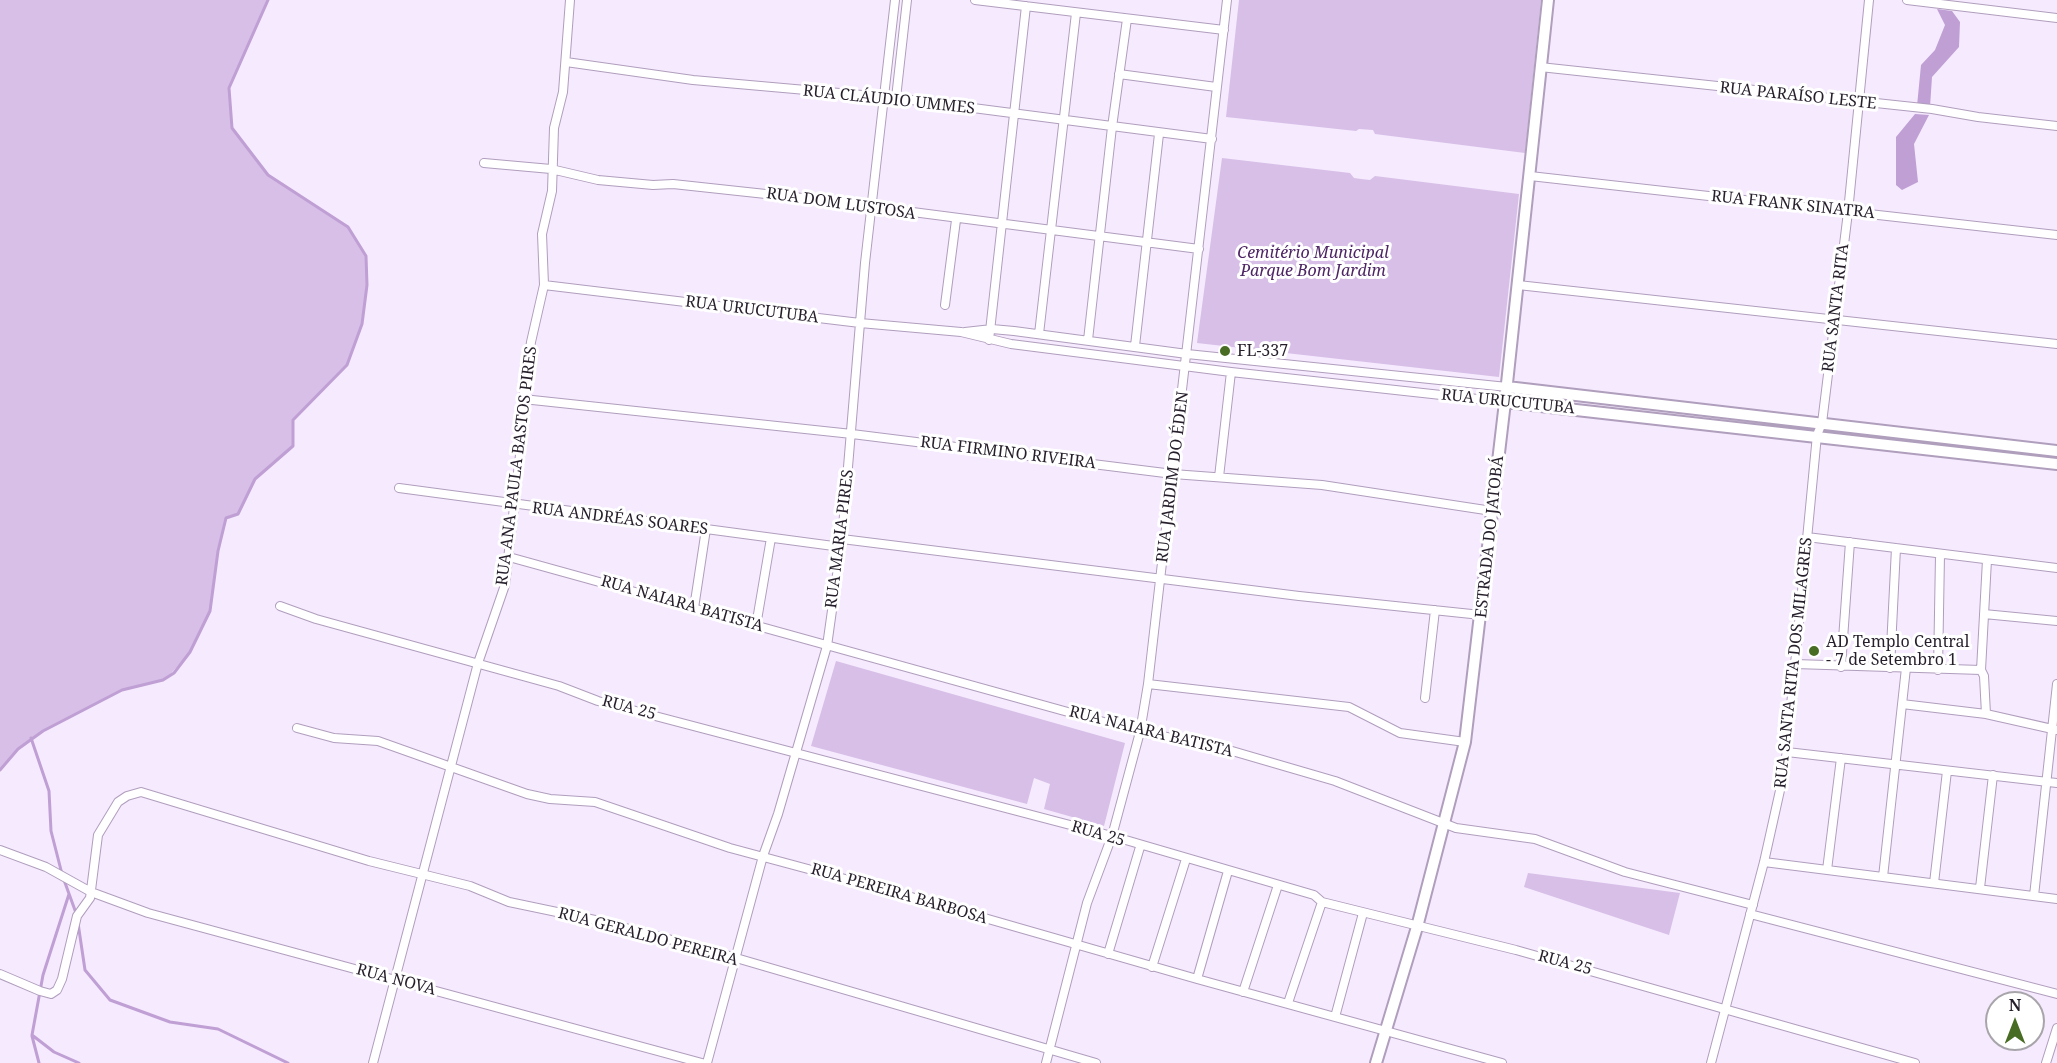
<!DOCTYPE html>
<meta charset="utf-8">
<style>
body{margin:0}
#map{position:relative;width:2057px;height:1063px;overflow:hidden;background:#f6eafe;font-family:"Noto Serif",serif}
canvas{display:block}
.north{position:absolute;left:1985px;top:991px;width:60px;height:60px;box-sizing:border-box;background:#fff;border:2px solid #a8a5aa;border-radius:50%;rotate:0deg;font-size:16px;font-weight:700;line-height:24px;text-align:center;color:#261f2b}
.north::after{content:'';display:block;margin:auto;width:21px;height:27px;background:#496c24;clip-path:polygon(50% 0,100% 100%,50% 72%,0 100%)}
</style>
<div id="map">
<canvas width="2057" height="1063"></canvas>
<div class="north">N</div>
</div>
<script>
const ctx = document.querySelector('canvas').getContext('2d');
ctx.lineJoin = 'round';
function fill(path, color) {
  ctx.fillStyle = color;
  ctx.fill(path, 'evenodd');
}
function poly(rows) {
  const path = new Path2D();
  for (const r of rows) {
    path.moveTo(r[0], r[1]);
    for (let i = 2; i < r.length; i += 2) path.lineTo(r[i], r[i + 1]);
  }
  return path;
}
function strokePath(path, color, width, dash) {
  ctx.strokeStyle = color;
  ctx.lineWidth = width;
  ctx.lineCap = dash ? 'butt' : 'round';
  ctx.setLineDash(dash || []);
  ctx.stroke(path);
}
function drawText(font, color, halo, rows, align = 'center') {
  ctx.font = font + ' "Noto Serif",serif';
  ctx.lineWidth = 6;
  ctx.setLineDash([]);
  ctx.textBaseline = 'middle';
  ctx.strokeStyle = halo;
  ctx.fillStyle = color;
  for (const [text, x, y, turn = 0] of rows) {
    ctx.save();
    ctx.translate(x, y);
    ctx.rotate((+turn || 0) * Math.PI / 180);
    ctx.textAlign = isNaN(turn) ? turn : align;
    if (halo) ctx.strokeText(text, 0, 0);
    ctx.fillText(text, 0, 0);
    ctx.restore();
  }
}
fill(poly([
 [0,0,268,0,229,88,232,128,268,175,348,227,366,256,367,285,362,324,347,365,293,420,293,446,255,479,238,514,226,518,218,551,210,611,190,652,167,678,122,690,43,731,18,749,0,770],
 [1239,0,1541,0,1525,153,1375,134,1373,130,1359,129,1356,131,1226,117],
 [1222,158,1350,173,1354,178,1361,179,1370,180,1375,176,1519,194,1499,377,1197,343],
 [836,661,1125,743,1104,826,1044,809,1050,784,1034,778,1027,804,811,746],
 [1528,873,1680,893,1669,935,1524,887]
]), '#d7bfe7');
fill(poly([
 [1937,9,1952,11,1960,22,1959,47,1932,77,1930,107,1917,106,1921,65,1935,50,1945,25],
 [1915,114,1929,115,1914,144,1918,182,1902,190,1896,185,1896,137]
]), '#bf9fd4');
strokePath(poly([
 [31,738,49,791,51,831,62,874],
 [0,770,18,749,43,731,122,690,163,680,174,673,190,652,210,611,218,551,226,518,238,514,255,479,293,446,293,420,347,365,362,324,367,285,366,256,348,227,268,175,232,128,229,88,268,0],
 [64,880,76,913],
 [69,894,43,975,32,1035,54,1052,79,1063],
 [78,923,85,970,110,1000,170,1022,218,1029,288,1063],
 [32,1036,39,1063]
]), '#bf9fd4', 3);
const street = poly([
 [975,0,1224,30],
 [1907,0,2057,18],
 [566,62,693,80,896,98,1212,139],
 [1540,67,1932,109,1978,117,2057,126],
 [1119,74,1216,87],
 [896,98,907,0],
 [484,163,551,169,598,180,653,185,673,184,812,199,1199,249],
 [1530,176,2057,235],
 [544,285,860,323,961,332,1011,344,1231,372,1505,402],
 [1518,285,2057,344],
 [945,305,956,220],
 [965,332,992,329,1014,331,1187,354,1507,387],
 [1039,334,1076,13],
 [989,340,1026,6],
 [1088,340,1112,127,1127,19],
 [1135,346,1159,134],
 [523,399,852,434,1173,474,1322,485,1492,511],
 [1219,477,1231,372],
 [399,488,841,547],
 [1807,537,2057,568],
 [842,539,1299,596,1481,615],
 [509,557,1140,732,1215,746,1335,781,1456,828,1535,839,1625,872,1753,905],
 [280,606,316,619,559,686,598,701,1112,836,1314,895,1322,902,1516,950,1915,1063],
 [694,608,706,529],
 [1984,614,2057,621],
 [756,626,771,538],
 [1795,664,1981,670],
 [1841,667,1850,542],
 [1890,668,1896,548],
 [1938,670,1940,555],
 [1148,684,1349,707,1400,733,1465,742],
 [1425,698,1435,610],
 [1902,704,1986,714,2057,730],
 [1986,714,1984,676,1981,670,1987,560],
 [297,728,334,738,378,741,527,794,550,799,595,802,730,848,901,894,1197,979,1502,1063],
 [1787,752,2057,783],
 [0,850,46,867,91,892,148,913,702,1063],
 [1764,862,2057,899],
 [1827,870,1841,758],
 [1883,877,1906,668],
 [1934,883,1947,771],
 [1980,888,1993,775],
 [2034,896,2057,684],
 [1750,914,2057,994],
 [1108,954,1140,847],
 [1152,967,1186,859],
 [0,974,40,991,51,994,57,990,62,979,77,916,90,898,98,835,118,802,127,796,141,792,369,861,470,886,509,902,595,920,695,946,1096,1063],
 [1197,979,1228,871],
 [1243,992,1278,885],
 [1288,1003,1322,902],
 [1335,1017,1363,913],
 [373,1063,478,663,505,585,520,455,523,399,531,342,544,285,542,234,552,191,554,128,563,92,570,0],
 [707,1063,763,856,778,814,827,646,842,539,865,263,895,0],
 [1046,1063,1087,903,1112,836,1140,732,1148,684,1227,0],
 [1711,1063,1764,862,1785,768,1817,435,1822,423,1848,212,1869,0],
 [2046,1063,2057,1028]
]);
const secondary = poly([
 [1507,387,2057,451],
 [1505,402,2057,464],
 [1376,1063,1417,927,1465,742,1505,402,1548,0]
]);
strokePath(street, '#b09ebd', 10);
strokePath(secondary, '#b09ebd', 14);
strokePath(street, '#fff', 8);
strokePath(secondary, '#fff', 10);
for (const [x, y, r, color] of [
 [1225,351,6,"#496c24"],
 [1814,651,6,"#496c24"]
]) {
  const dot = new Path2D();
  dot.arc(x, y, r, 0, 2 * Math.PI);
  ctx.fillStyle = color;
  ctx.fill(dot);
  strokePath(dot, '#fff', 2);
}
drawText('16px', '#261f2b', '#fff', [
 ["RUA PARAÍSO LESTE",1798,96,6],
 ["RUA CLÁUDIO UMMES",889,100,6],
 ["RUA DOM LUSTOSA",841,204,8],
 ["RUA FRANK SINATRA",1793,205,6],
 ["RUA SANTA RITA",1836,308,-83],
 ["RUA URUCUTUBA",752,310,7],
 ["RUA URUCUTUBA",1508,402,6],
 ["RUA FIRMINO RIVEIRA",1008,453,7],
 ["RUA ANA PAULA BASTOS PIRES",517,466,-83],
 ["RUA JARDIM DO ÉDEN",1173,477,-83],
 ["RUA ANDRÉAS SOARES",620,519,7],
 ["ESTRADA DO JATOBÁ",1490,537,-84],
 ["RUA MARIA PIRES",840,539,-83],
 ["RUA NAIARA BATISTA",682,604,16],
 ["RUA SANTA RITA DOS MILAGRES",1794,663,-84],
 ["RUA 25",629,708,15],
 ["RUA NAIARA BATISTA",1151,732,14],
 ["RUA 25",1098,834,16],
 ["RUA PEREIRA BARBOSA",899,894,16],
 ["RUA GERALDO PEREIRA",648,937,15],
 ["RUA 25",1565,963,15],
 ["RUA NOVA",396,980,15]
]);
drawText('italic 16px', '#4d2464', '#fff', [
 ["Cemitério Municipal",1313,253],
 ["Parque Bom Jardim",1313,271]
]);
drawText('16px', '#261f2b', '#fff', [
 ["FL-337",1237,351],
 ["AD Templo Central",1826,642],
 ["- 7 de Setembro 1",1826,660]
], 'left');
</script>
